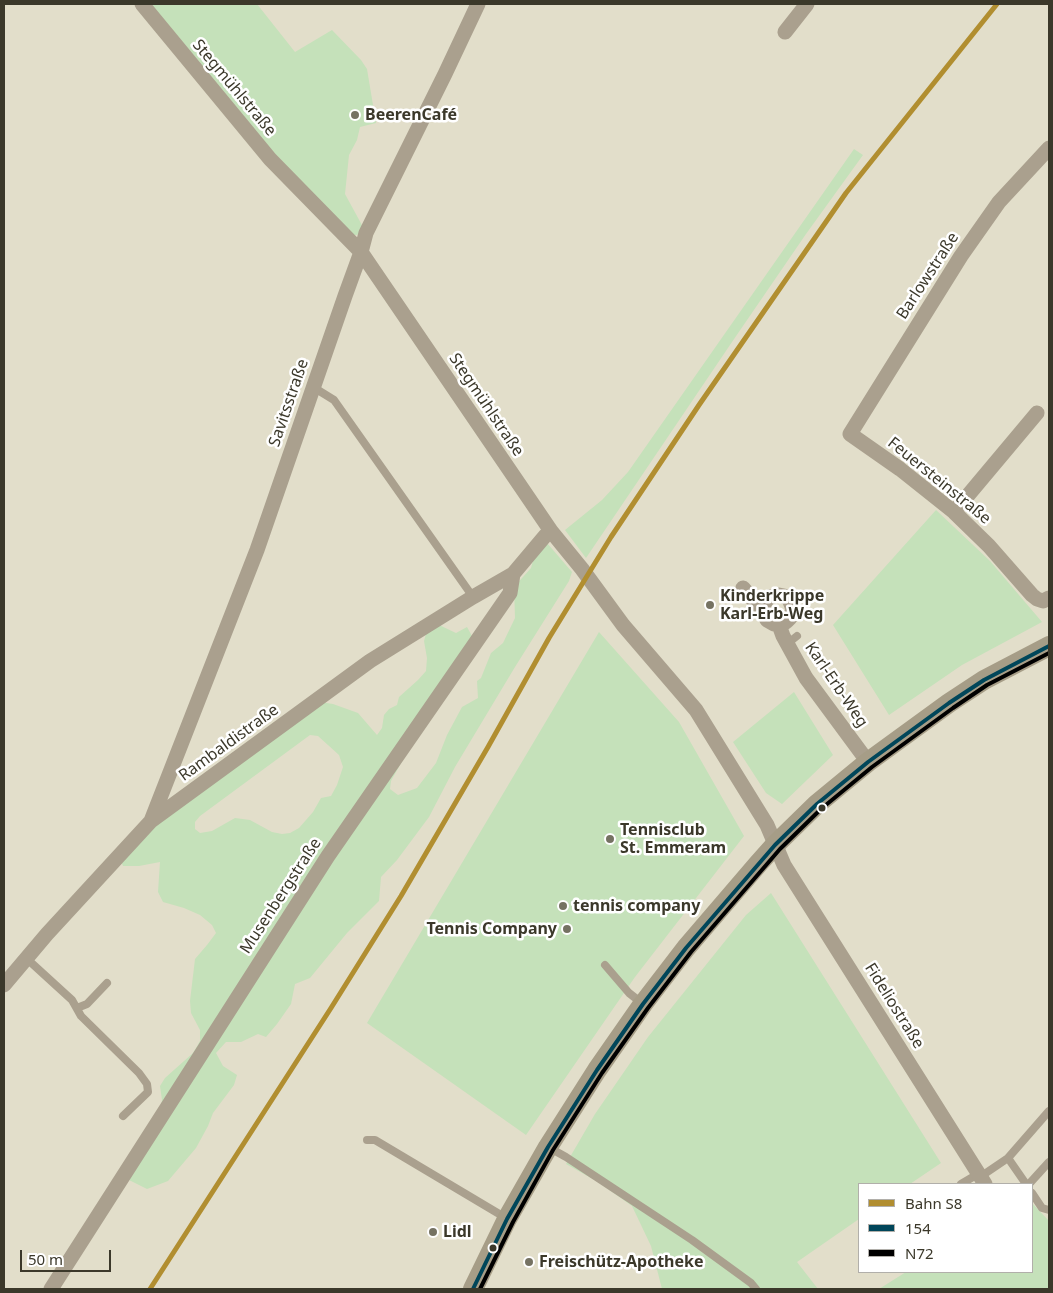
<!DOCTYPE html>
<meta charset="utf-8">
<style>
body{margin:0}
#map{position:relative;width:1053px;height:1293px;overflow:hidden;background:#e2deca;font-family:"Noto Sans",sans-serif}
canvas{display:block}
.frame{position:absolute;inset:0;border:5px solid #3b382a;pointer-events:none}
.legend{position:absolute;left:858px;top:1183px;width:175px;height:90px;box-sizing:border-box;background:#fff;border:1px solid #b1afaa;margin:0;padding:6px 9px;list-style:none;font-size:15px;color:#3b382a}
.legend li{display:flex;align-items:center;gap:10px;height:25px}
.legend b{width:25px;border:1px solid #b1afaa}
.scale{position:absolute;left:20px;top:1250px;width:91px;height:22px;box-sizing:border-box;border:2px solid #3b382a;border-top:0;padding-left:6px;font-size:15px;line-height:18px;white-space:nowrap;color:#3b382a;-webkit-text-stroke:4px #fff;paint-order:stroke}
</style>
<div id="map">
<canvas width="1053" height="1293"></canvas>
<div class="frame"></div>
<ul class="legend">
<li><b style="height:6px;background:#b18e30"></b>Bahn S8</li>
<li><b style="height:6px;background:#00465a"></b>154</li>
<li><b style="height:6px;background:#000"></b>N72</li>
</ul>
<div class="scale">50 m</div>
</div>
<script>
const ctx = document.querySelector('canvas').getContext('2d');
ctx.lineJoin = 'round';
function fill(path, color) {
  ctx.fillStyle = color;
  ctx.fill(path, 'evenodd');
}
function poly(rows) {
  const path = new Path2D();
  for (const r of rows) {
    path.moveTo(r[0], r[1]);
    for (let i = 2; i < r.length; i += 2) path.lineTo(r[i], r[i + 1]);
  }
  return path;
}
function strokePath(path, color, width, dash) {
  ctx.strokeStyle = color;
  ctx.lineWidth = width;
  ctx.lineCap = dash ? 'butt' : 'round';
  ctx.setLineDash(dash || []);
  ctx.stroke(path);
}
function drawText(font, color, halo, rows, align = 'center') {
  ctx.font = font + ' "Noto Sans",sans-serif';
  ctx.lineWidth = 5;
  ctx.setLineDash([]);
  ctx.textBaseline = 'middle';
  ctx.strokeStyle = halo;
  ctx.fillStyle = color;
  for (const [text, x, y, turn = 0] of rows) {
    ctx.save();
    ctx.translate(x, y);
    ctx.rotate((+turn || 0) * Math.PI / 180);
    ctx.textAlign = isNaN(turn) ? turn : align;
    if (halo) ctx.strokeText(text, 0, 0);
    ctx.fillText(text, 0, 0);
    ctx.restore();
  }
}
fill(poly([
 [151,4,257,4,295,52,332,30,361,60,367,69,376,123,360,127,357,140,349,155,345,194,363,227,359,234,353,236,275,154],
 [854,149,863,155,806,234,732,342,586,558,565,530,602,500,628,472],
 [936,510,990,561,1042,622,962,665,889,715,833,625],
 [547,543,572,572,569,581,515,667,455,767,429,817,397,860,381,877,379,901,347,933,310,978,295,984,291,1004,277,1024,266,1037,258,1034,241,1042,226,1042,216,1053,223,1066,237,1075,234,1085,213,1113,208,1126,196,1148,168,1181,147,1189,129,1180,157,1128,162,1100,160,1086,165,1078,193,1053,200,1041,200,1030,191,1013,190,1001,195,959,207,945,216,933,212,925,200,915,184,908,163,902,158,892,160,862,139,866,123,866,120,859,155,826,320,702,333,704,358,713,377,735,382,728,384,715,389,709,397,705,399,697,418,680,426,671,427,658,424,641,428,627,437,624,456,633,467,627,472,636,391,781,390,789,398,795,417,788,436,763,447,735,462,707,478,698,477,681,481,678,491,653,503,643,515,618,514,587,531,568,535,553],
 [310,735,318,736,339,755,343,767,337,785,331,796,321,798,313,812,299,828,290,833,282,834,272,832,250,820,235,818,212,831,200,833,195,829,195,822,200,816],
 [599,632,679,722,744,836,635,977,526,1135,367,1023],
 [794,692,833,755,782,804,766,793,733,742],
 [771,893,941,1163,910,1184,859,1184,859,1219,797,1262,818,1289,662,1289,651,1246,632,1206,598,1182,566,1164,595,1114,648,1037,746,915],
 [1032,1203,1049,1221,1049,1289,879,1289,906,1272,1032,1272]
]), '#c5e1ba');
strokePath(poly([
 [313,387,334,400,473,597],
 [787,644,797,636],
 [26,958,72,1000,81,1016,139,1073,147,1084,148,1092,123,1116],
 [605,965,629,993,643,1004],
 [77,1008,87,1004,107,983],
 [367,1140,375,1140,506,1218],
 [548,1147,566,1157,692,1240,751,1283,756,1289],
 [1008,1158,1026,1184],
 [980,1177,1008,1158,1049,1111],
 [961,1184,978,1174],
 [1029,1184,1049,1162],
 [1032,1193,1042,1208,1049,1210]
]), '#aaa08e', 8);
strokePath(poly([
 [142,4,270,159,361,252,551,531,582,569,623,625,696,710,767,825,784,865,985,1184],
 [785,32,807,4],
 [1049,148,999,202,961,256,850,434,900,469,954,512,989,546,1032,595,1037,599,1043,601,1049,598],
 [954,512,1037,413],
 [743,588,762,610,767,620,774,624,783,624,787,621,790,618,793,609,789,599,784,596,779,595,769,597,763,605,762,610],
 [779,625,783,636,806,678,868,762],
 [151,821,257,550,345,296,361,252,366,233,445,74,478,4],
 [4,985,47,934,151,821,370,661,473,597,513,574],
 [51,1289,328,856,510,593,513,574,545,536,551,531]
]), '#aaa08e', 15);
strokePath(poly([
 [473,1289,507,1219,548,1147,597,1070,643,1004,686,948,758,864,775,845,817,804,868,762,949,703,984,680,1049,646]
]), '#a69d87', 20);
strokePath(poly([
 [473,1289,507,1219,548,1147,597,1070,643,1004,686,948,775,845,817,804,868,762,949,703,984,680,1049,646]
]), '#00465a', 4);
strokePath(poly([
 [480,1289,513,1222,553,1150,602,1073,648,1008,691,952,780,849,821,809,872,767,953,708,987,685,1049,653]
]), '#000', 4);
strokePath(poly([
 [150,1289,331,1008,401,896,488,747,549,638,611,537,699,405,846,193,997,4]
]), '#b18e30', 5);
for (const [x, y, r, color] of [
 [355,115,5,"#757262"],
 [710,605,5,"#757262"],
 [822,808,4.5,"#3b382a"],
 [610,839,5,"#757262"],
 [563,906,5,"#757262"],
 [567,929,5,"#757262"],
 [433,1232,5,"#757262"],
 [493,1248,4.5,"#3b382a"],
 [529,1262,5,"#757262"]
]) {
  const dot = new Path2D();
  dot.arc(x, y, r, 0, 2 * Math.PI);
  ctx.fillStyle = color;
  ctx.fill(dot);
  strokePath(dot, '#fff', 2);
}
drawText('16px', '#3b382a', '#fff', [
 ["Stegmühlstraße",234,88,50],
 ["Barlowstraße",928,276,-57],
 ["Savitsstraße",289,403,-71],
 ["Stegmühlstraße",486,405,56],
 ["Feuersteinstraße",939,481,39],
 ["Karl-Erb-Weg",836,685,56],
 ["Rambaldistraße",229,743,-36],
 ["Musenbergstraße",281,896,-57],
 ["Fideliostraße",894,1006,58]
]);
drawText('bold 16px', '#3b382a', '#fff', [
 ["BeerenCafé",365,115],
 ["Kinderkrippe",720,596],
 ["Karl-Erb-Weg",720,614],
 ["Tennisclub",620,830],
 ["St. Emmeram",620,848],
 ["tennis company",573,906],
 ["Tennis Company",557,929,"right"],
 ["Lidl",443,1232],
 ["Freischütz-Apotheke",539,1262]
], 'left');
</script>
